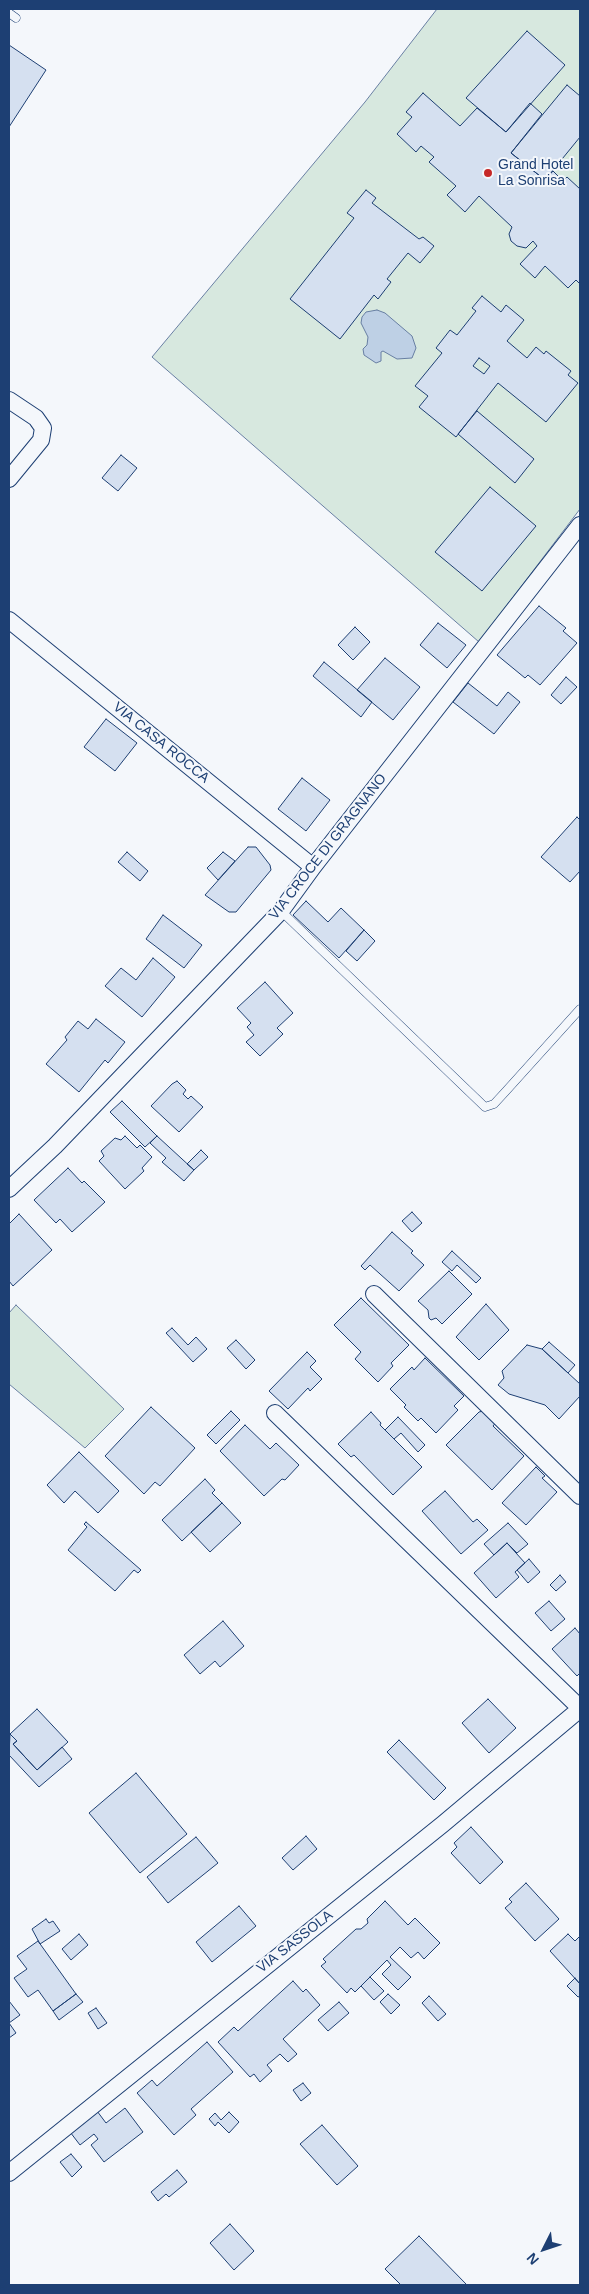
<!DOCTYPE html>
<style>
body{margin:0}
#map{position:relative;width:589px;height:2294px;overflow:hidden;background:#f4f7fb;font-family:Helvetica,sans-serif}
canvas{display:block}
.frame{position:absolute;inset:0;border:10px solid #1d3f73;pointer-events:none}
.north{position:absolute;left:519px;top:2224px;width:50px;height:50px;-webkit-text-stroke:4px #f4f7fb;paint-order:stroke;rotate:229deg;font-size:14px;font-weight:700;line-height:20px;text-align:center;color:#1d3f73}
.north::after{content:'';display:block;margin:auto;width:18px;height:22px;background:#1d3f73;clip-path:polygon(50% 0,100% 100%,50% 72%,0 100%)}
</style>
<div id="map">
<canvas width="589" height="2294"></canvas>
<div class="frame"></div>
<div class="north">N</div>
</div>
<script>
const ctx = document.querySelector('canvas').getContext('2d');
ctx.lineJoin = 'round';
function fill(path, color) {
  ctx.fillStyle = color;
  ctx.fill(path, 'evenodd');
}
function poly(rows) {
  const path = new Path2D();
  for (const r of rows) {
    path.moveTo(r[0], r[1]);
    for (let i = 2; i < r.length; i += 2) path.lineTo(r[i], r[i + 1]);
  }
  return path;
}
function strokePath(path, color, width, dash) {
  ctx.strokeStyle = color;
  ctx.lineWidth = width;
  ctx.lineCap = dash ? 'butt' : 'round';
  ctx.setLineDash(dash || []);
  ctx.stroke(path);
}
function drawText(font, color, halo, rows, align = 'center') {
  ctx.font = font + ' Helvetica,sans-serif';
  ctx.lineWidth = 4;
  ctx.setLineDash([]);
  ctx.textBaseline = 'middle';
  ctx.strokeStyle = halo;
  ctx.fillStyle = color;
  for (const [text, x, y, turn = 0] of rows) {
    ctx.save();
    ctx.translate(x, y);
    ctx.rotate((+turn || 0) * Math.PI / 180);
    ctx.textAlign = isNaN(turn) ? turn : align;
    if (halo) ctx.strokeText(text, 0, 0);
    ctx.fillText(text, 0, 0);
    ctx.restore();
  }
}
const green = poly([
 [437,9,580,9,580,509,479,642,152,357,365,102,437,9],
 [16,1305,124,1409,85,1448,9,1384,9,1313,16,1305]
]);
fill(green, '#d7e8df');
strokePath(green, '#687fa3', 1);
const water = poly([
 [377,310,385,313,412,336,416,348,412,358,397,359,383,351,381,352,381,361,376,363,364,355,363,349,367,345,368,337,361,323,362,317,366,312,377,310]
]);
fill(water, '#bed0e5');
strokePath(water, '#687fa3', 1);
const building = poly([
 [527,31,565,65,506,132,466,98,527,31],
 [9,45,46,70,9,127,9,45],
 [567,85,580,96,580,137,545,180,511,153,567,85],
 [423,93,460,126,477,108,506,132,530,103,542,114,511,153,545,180,553,171,563,181,567,177,580,189,580,284,576,280,568,288,545,266,535,278,520,264,537,246,533,241,526,248,517,246,511,241,509,234,512,227,479,196,465,212,447,195,456,186,429,162,434,157,421,146,416,152,397,134,412,117,406,112,423,93],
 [366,190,376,198,372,203,419,239,423,237,434,246,420,263,408,253,387,279,391,282,378,299,374,295,340,339,290,299,354,218,347,213,366,190],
 [482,296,501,312,506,305,524,320,507,341,527,358,536,347,544,354,546,351,571,371,568,375,578,383,546,422,498,383,456,437,419,407,428,396,415,386,442,353,436,348,450,330,457,335,476,311,472,308,482,296],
 [479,358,490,366,484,374,473,366,479,358],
 [477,411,534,459,515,483,458,434,477,411],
 [121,455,137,468,118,491,102,478,121,455],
 [490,487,536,526,482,591,435,552,490,487],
 [539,606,566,628,563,631,577,643,540,685,528,675,525,678,497,655,539,606],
 [438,623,466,645,447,668,420,645,438,623],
 [355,627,370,642,353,660,338,645,355,627],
 [385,658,420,687,393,720,357,690,385,658],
 [324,662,372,702,361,717,313,676,324,662],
 [566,677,577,687,561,704,551,695,566,677],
 [468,683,497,706,508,692,520,702,494,734,453,702,468,683],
 [106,719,137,743,115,771,84,747,106,719],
 [302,778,330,800,306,831,278,809,302,778],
 [577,817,580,820,580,871,570,882,541,857,577,817],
 [248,847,256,847,270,865,271,870,236,912,229,912,205,895,248,847],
 [127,852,148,871,140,881,118,862,127,852],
 [223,852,235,861,218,880,207,868,223,852],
 [306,901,328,922,341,908,364,930,339,958,293,915,306,901],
 [163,915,202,945,184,968,146,939,163,915],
 [364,930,375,941,357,961,346,951,364,930],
 [153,958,175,977,142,1017,105,986,121,968,136,980,153,958],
 [265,982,293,1013,277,1028,283,1034,260,1056,246,1042,254,1035,247,1027,251,1023,237,1008,265,982],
 [96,1019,125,1042,108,1063,105,1060,79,1092,46,1064,67,1040,65,1037,78,1021,88,1029,96,1019],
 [177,1081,186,1090,183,1094,188,1099,191,1096,203,1107,179,1132,151,1106,172,1084,177,1081],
 [122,1101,157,1136,145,1147,110,1112,122,1101],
 [125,1136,137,1148,140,1145,152,1157,142,1168,144,1171,125,1189,99,1161,104,1156,101,1151,115,1138,121,1140,125,1136],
 [157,1136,194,1170,184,1181,162,1162,166,1158,150,1143,157,1136],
 [201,1150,208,1157,194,1170,187,1164,201,1150],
 [68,1168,82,1183,84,1181,105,1202,72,1232,60,1219,56,1223,34,1200,68,1168],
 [412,1212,422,1223,412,1232,402,1221,412,1212],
 [19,1214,52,1250,13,1286,9,1281,9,1224,19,1214],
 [392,1232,413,1251,411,1253,424,1265,399,1291,370,1265,365,1270,361,1266,392,1232],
 [452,1251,481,1278,476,1283,457,1265,452,1271,442,1262,452,1251],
 [449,1271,472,1294,442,1324,436,1318,431,1320,429,1318,428,1310,418,1301,449,1271],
 [361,1298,409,1345,391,1363,393,1366,378,1382,355,1359,361,1352,334,1325,361,1298],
 [486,1304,509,1330,479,1360,456,1337,486,1304],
 [172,1328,188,1345,196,1337,207,1349,193,1362,166,1333,172,1328],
 [236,1340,255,1360,246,1369,227,1348,236,1340],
 [549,1342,575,1365,568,1373,542,1349,549,1342],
 [527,1345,542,1349,580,1384,580,1396,559,1419,545,1405,509,1394,498,1385,504,1378,502,1371,527,1345],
 [307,1352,316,1361,310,1367,322,1379,310,1391,308,1388,288,1409,269,1391,307,1352],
 [425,1358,464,1396,454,1406,458,1410,436,1433,421,1418,418,1421,404,1407,406,1405,390,1389,412,1367,414,1370,425,1358],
 [151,1407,195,1448,160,1486,155,1482,144,1494,105,1456,151,1407],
 [487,1410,498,1420,493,1426,524,1456,492,1490,446,1445,479,1412,487,1410],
 [231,1411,240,1420,216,1444,207,1435,231,1411],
 [371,1412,381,1423,380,1425,422,1467,393,1495,354,1455,351,1457,338,1444,371,1412],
 [398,1417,425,1445,418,1452,401,1433,394,1439,385,1430,398,1417],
 [245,1425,270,1449,276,1443,299,1465,285,1480,282,1479,264,1496,220,1451,245,1425],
 [79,1452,119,1491,98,1513,75,1491,64,1503,47,1485,79,1452],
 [536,1467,545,1476,542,1478,557,1492,526,1525,502,1503,536,1467],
 [205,1479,215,1490,212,1493,222,1503,182,1541,162,1520,205,1479],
 [445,1491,473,1522,477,1519,488,1530,461,1554,422,1511,445,1491],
 [222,1503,241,1523,210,1552,191,1532,222,1503],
 [86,1522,141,1570,138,1573,134,1570,115,1591,68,1550,87,1527,84,1524,86,1522],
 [508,1523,528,1544,517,1553,507,1543,494,1555,484,1544,508,1523],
 [507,1543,525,1563,515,1572,519,1577,496,1598,474,1573,507,1543],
 [529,1559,540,1572,528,1583,517,1570,529,1559],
 [560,1575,566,1582,556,1591,550,1585,560,1575],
 [549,1601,565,1619,551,1631,535,1613,549,1601],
 [223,1621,244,1646,220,1667,215,1661,200,1674,184,1655,223,1621],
 [575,1628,580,1634,580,1673,577,1676,552,1649,575,1628],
 [488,1699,516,1728,489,1753,462,1723,488,1699],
 [37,1709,68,1742,37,1770,13,1744,17,1741,10,1734,37,1709],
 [10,1734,17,1741,13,1744,37,1770,62,1747,72,1759,39,1787,9,1755,10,1734],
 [399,1740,446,1788,434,1800,387,1752,399,1740],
 [136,1773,187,1834,140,1873,89,1813,136,1773],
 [471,1827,503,1862,480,1884,451,1853,457,1847,454,1843,471,1827],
 [306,1836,317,1849,293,1870,282,1858,306,1836],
 [196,1837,218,1863,168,1903,147,1877,196,1837],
 [526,1883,559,1919,535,1941,505,1908,512,1902,509,1899,526,1883],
 [385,1901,408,1925,415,1918,440,1943,424,1959,418,1952,411,1958,400,1947,390,1957,411,1977,398,1990,382,1974,391,1965,387,1960,355,1992,351,1988,347,1993,321,1966,326,1962,323,1959,356,1929,361,1929,368,1923,367,1919,385,1901],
 [239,1906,256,1926,212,1962,196,1942,239,1906],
 [46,1919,49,1923,53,1921,60,1931,40,1944,32,1929,46,1919],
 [79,1934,88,1945,71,1960,62,1949,79,1934],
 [568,1934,575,1941,579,1937,580,1939,580,1984,550,1951,568,1934],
 [38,1941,76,1994,53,2011,38,1990,28,1997,14,1978,27,1969,17,1956,38,1941],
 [370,1977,384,1991,374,2000,361,1986,370,1977],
 [575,1978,580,1984,580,1996,578,1997,567,1986,575,1978],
 [293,1981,303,1992,306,1989,320,2005,283,2039,297,2054,288,2062,280,2054,267,2065,272,2071,260,2082,254,2074,250,2077,218,2042,234,2027,238,2031,293,1981],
 [76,1994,83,2002,59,2020,53,2011,76,1994],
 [388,1994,400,2005,391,2014,380,2002,388,1994],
 [429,1996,446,2014,438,2021,422,2003,429,1996],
 [9,2001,20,2015,9,2023,16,2033,9,2038,9,2001],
 [339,2002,349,2013,328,2031,318,2020,339,2002],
 [96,2008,107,2023,98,2029,88,2013,96,2008],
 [207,2042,233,2072,191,2109,196,2115,174,2135,137,2093,152,2080,157,2086,207,2042],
 [303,2083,311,2093,301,2101,293,2090,303,2083],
 [94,2107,106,2123,125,2108,143,2132,104,2162,91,2145,98,2139,94,2134,80,2145,67,2128,94,2107],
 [229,2112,239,2122,229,2133,218,2122,215,2126,209,2119,215,2113,221,2120,229,2112],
 [322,2125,358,2166,337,2185,300,2144,322,2125],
 [71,2154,82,2167,72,2177,60,2162,71,2154],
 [177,2170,187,2182,169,2197,166,2194,158,2201,151,2192,177,2170],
 [230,2224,254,2251,234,2270,210,2243,230,2224],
 [419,2236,467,2285,401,2285,385,2269,419,2236]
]);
fill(building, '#d5e0f0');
strokePath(building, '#1d3f73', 1);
const lane = poly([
 [9,13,16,18],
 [281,911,485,1107,494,1104,506,1091,580,1009]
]);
const street = poly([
 [9,400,36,418,43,428,41,440,9,479],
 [9,620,313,867],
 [9,1189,55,1146,281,911,313,867,580,525],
 [374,1294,580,1496],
 [275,1413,580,1708],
 [9,2173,443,1824,580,1709]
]);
strokePath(lane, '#1d3f73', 9);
strokePath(street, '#1d3f73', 18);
strokePath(lane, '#f4f7fb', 8);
strokePath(street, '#f4f7fb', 16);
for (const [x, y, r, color] of [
 [488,173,5,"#c62828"]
]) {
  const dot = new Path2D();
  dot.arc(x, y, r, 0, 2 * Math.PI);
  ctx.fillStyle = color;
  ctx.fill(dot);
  strokePath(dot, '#f4f7fb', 2);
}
drawText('14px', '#1d3f73', '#f4f7fb', [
 ["Grand Hotel",498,165],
 ["La Sonrisa",498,181]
], 'left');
drawText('14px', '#1d3f73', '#f4f7fb', [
 ["VIA CASA ROCCA",161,743,39],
 ["VIA CROCE DI GRAGNANO",328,847,-52],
 ["VIA SASSOLA",295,1942,-38]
]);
</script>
